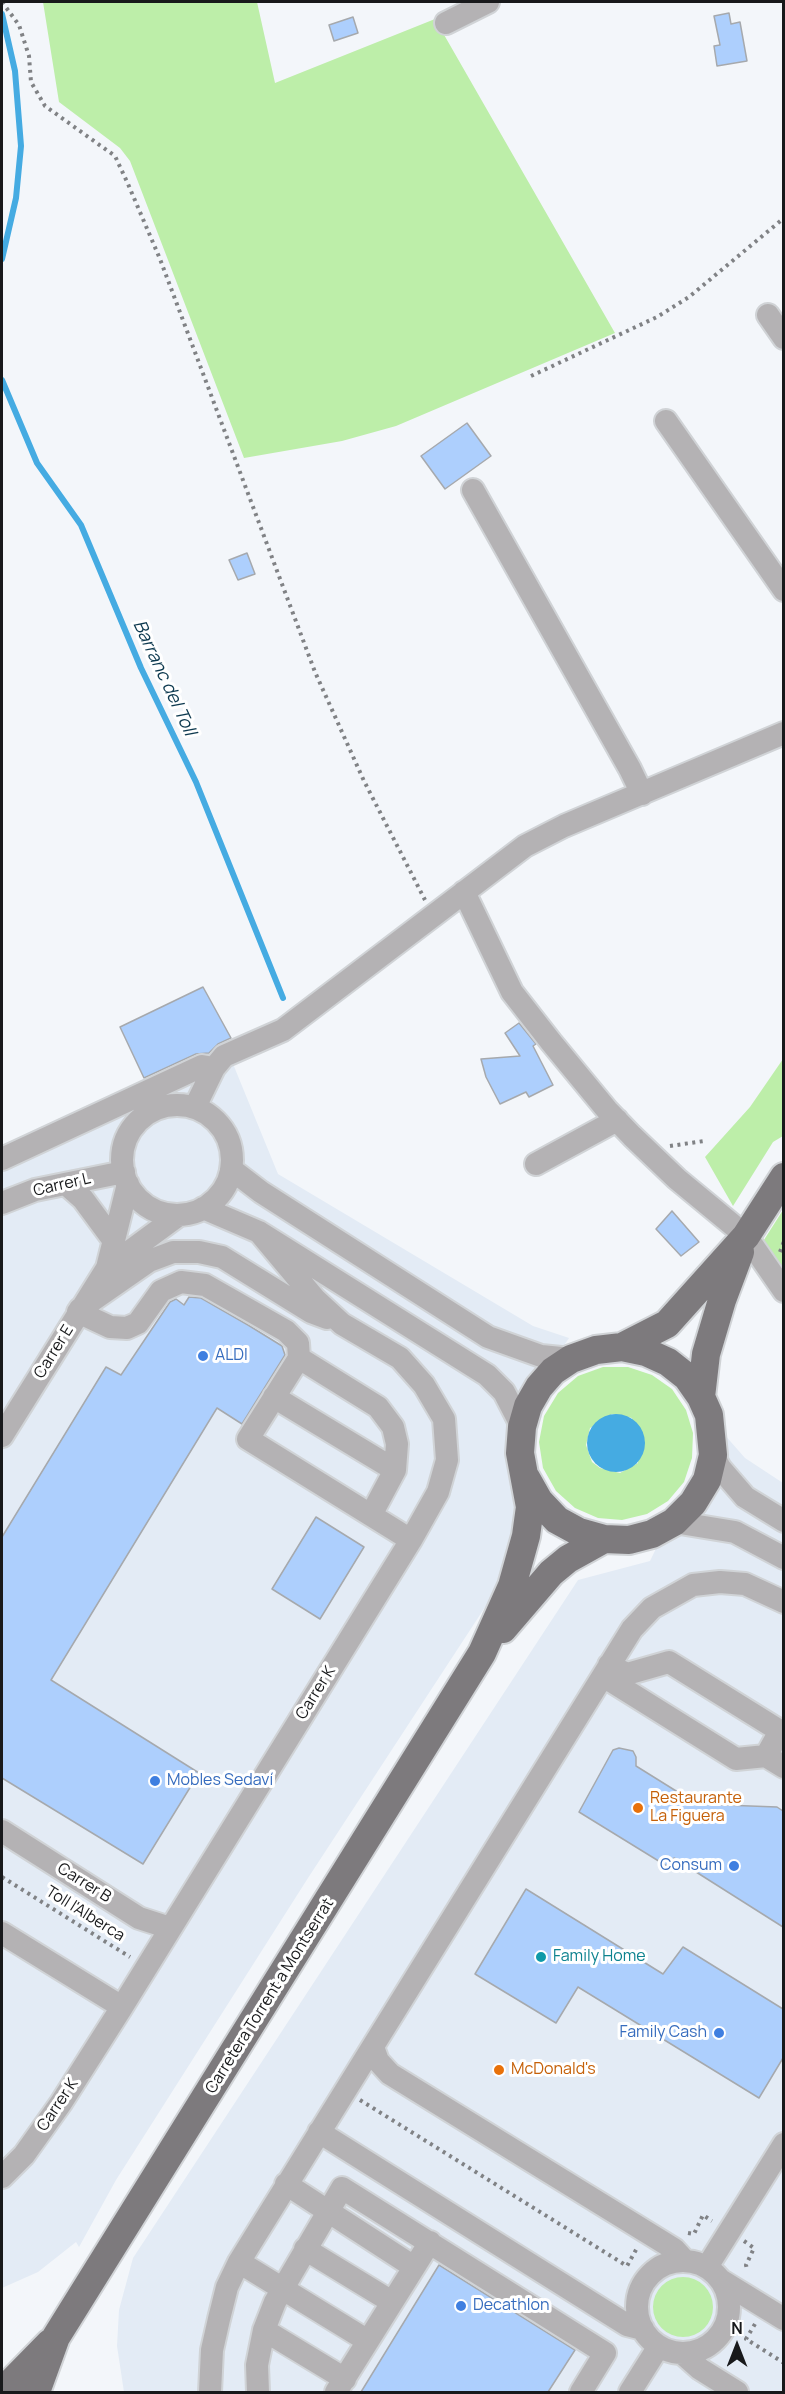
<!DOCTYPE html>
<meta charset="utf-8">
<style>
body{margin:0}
#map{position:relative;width:785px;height:2394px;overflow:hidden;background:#f3f6fa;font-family:Manrope,sans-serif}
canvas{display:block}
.frame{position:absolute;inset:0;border:3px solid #18191b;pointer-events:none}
.north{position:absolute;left:707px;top:2316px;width:60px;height:60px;-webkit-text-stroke:4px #fff;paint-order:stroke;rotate:0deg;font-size:16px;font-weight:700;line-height:24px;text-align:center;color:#18191b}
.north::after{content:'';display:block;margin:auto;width:21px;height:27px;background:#18191b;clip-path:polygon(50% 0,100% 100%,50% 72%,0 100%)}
</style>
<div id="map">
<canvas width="785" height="2394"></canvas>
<div class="frame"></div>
<div class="north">N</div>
</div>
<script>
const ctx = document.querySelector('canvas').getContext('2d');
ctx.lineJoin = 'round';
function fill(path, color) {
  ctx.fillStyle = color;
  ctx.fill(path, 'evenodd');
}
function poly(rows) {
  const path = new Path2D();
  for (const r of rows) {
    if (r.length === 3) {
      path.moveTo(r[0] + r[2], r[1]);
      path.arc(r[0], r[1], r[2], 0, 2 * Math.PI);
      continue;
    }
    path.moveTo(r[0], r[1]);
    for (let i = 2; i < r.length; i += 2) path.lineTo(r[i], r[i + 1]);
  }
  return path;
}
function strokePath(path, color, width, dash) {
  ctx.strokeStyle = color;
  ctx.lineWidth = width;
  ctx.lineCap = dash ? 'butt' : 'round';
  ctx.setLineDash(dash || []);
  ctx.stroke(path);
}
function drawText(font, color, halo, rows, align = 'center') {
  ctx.font = font + ' Manrope,sans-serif';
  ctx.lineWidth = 6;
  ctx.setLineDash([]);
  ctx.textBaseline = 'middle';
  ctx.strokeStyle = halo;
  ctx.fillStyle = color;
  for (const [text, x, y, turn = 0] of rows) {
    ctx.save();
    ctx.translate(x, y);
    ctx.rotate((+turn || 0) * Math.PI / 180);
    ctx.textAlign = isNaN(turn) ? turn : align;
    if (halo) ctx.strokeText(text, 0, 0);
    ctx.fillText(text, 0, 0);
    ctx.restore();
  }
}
fill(poly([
 [233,1042,231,1059,278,1174,533,1326,569,1338,553,1362,522,1475,508,1572,308,1878,116,2180,79,2247,76,2242,38,2272,2,2288,2,1151],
 [716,1425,745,1458,783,1483,783,2392,124,2392,117,2346,119,2310,133,2258,578,1580,650,1561]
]), '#e3ebf5');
fill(poly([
 [43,2,257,2,275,83,435,19,615,333,396,426,342,441,244,458,130,161,120,148,59,102],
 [783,1059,783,1136,773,1142,733,1206,705,1157,750,1107],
 [783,1210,783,1280,762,1243],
 [603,1367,628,1367,652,1375,672,1389,686,1410,693,1433,692,1458,684,1482,668,1501,647,1514,622,1520,598,1518,575,1508,556,1491,543,1468,539,1442,544,1416,558,1393,578,1376],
 [612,1414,632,1418,638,1463,620,1473,600,1468,592,1462,586,1445,590,1428],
 [683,2307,30]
]), '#bdeea9');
fill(poly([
 [616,1443,29]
]), '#45abe2');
strokePath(poly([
 [2,14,15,71,21,146,16,198,2,259],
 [2,380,37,463,81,525,141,668,196,782,283,998]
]), '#45abe2', 6);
const building = poly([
 [729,13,731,24,740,22,747,61,717,66,714,46,720,45,714,16,729,13],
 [353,17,358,33,334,41,329,25,353,17],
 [467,423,491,456,445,489,421,456,467,423],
 [247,553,255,574,238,580,229,560,247,553],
 [203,987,231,1038,218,1044,209,1053,196,1054,144,1078,120,1027,203,987],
 [519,1023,536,1044,533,1046,553,1085,529,1097,526,1092,500,1104,486,1077,481,1059,520,1056,505,1033,519,1023],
 [672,1211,699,1242,681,1256,656,1229,672,1211],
 [189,1297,201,1298,248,1325,282,1346,285,1355,242,1424,217,1408,51,1680,199,1773,143,1864,2,1778,2,1537,106,1367,121,1375,170,1302,176,1299,184,1305,189,1297],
 [316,1517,364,1547,320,1619,272,1589,316,1517],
 [619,1748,633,1751,636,1757,636,1766,697,1804,777,1807,783,1811,783,1927,674,1858,670,1868,579,1812,613,1750,619,1748],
 [526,1889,663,1974,683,1947,783,2009,783,2058,759,2098,578,1987,556,2023,475,1974,526,1889],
 [439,2265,575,2350,548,2392,361,2392,439,2265]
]);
fill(building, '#adcffd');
strokePath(building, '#a6a9ad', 1.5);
const minor = poly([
 [446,23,488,2],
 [768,315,784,338],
 [666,421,784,590],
 [473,490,630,769,642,794],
 [464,892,512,992,551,1042,607,1110,632,1136,677,1179,746,1236,784,1291],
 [177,1160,55],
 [195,1107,214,1068,224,1056,283,1030,525,846,564,826,784,733],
 [2,1159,202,1066,214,1068],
 [536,1164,617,1120],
 [231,1169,261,1192,488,1337,541,1356,571,1359],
 [66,1184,83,1199,114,1241],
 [2,1203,35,1190,124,1172],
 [203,1208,259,1232,487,1375,504,1392,522,1427],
 [107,1268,179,1215],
 [80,1309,149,1261,173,1252,199,1252,222,1257,311,1312,327,1318],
 [78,1312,110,1327,127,1328,138,1323,161,1291,181,1282,205,1285,286,1331,298,1343,299,1358],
 [274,1397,395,1470],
 [2,1436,107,1268,128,1184],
 [713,1455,720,1468,745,1497,784,1521],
 [371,1515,395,1470,397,1444,393,1427,378,1407,299,1358,248,1439,411,1540],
 [674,1522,735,1532,784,1558],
 [609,1665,627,1674,669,1662,780,1731,766,1756],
 [603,1676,736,1759,766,1756,784,1767],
 [2,1831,139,1918,170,1928],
 [2,1933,122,2007],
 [373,2047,378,2061,390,2074,674,2249,685,2261],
 [319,2132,627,2325,643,2329],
 [2,2177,24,2155,61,2103,122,2007,411,1540,438,1492,447,1460,444,1419,424,1385,400,1358,342,1324,315,1299,259,1232],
 [286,2184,414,2267],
 [305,2249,392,2302],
 [683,2307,46],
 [239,2262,368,2341],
 [707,2267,784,2144],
 [722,2281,784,2319],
 [264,2330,345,2379],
 [682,2353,700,2369,737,2392],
 [210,2392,212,2350,219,2319,227,2287,239,2262,632,1629,652,1608,693,1585,720,1582,745,1584,784,1602],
 [258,2392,257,2365,264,2330,275,2302,342,2188,605,2353,581,2392],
 [336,2392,430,2242],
 [630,2392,659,2346]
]);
const major = poly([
 [622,1347,667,1324,746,1236,784,1177],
 [701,1397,706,1354,722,1300,740,1252],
 [503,1629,551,1573,568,1559,604,1539],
 [2,2392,50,2343],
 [36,2392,56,2337,482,1653,512,1586,526,1536,530,1507,520,1453,522,1427,528,1406,539,1387,553,1371,571,1359,596,1350,622,1347,646,1352,668,1362,687,1377,701,1397,709,1415,713,1455,707,1480,693,1503,674,1522,652,1534,629,1540,604,1539,579,1532,557,1520,539,1501,526,1478]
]);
strokePath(minor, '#d0d3d6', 26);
strokePath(major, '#d0d3d6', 32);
strokePath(poly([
 [2,2,19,25,29,56,31,82,45,106,115,156,128,184,160,259,315,672,364,781,425,900],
 [531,376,657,317,689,297,784,218],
 [670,1146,704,1141],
 [780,1252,784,1241],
 [2,1877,130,1957],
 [360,2100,627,2266,637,2248],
 [688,2233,694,2234,703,2215,712,2221],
 [744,2241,754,2248,746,2265,747,2270],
 [755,2324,746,2339,784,2363]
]), '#808285', 4, [3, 4.5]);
strokePath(minor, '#b4b2b4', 22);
strokePath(major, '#7d7a7d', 28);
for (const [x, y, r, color] of [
 [203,1356,6,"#3f7fe0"],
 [155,1781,6,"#3f7fe0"],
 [638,1808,6,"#e8710a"],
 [734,1866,6,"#3f7fe0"],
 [541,1957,6,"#0f9aa8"],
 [719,2033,6,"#3f7fe0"],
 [499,2070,6,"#e8710a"],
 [461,2306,6,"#3f7fe0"]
]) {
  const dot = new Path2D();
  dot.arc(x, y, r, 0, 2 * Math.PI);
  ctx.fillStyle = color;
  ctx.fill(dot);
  strokePath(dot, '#fff', 2);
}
drawText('16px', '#18191b', '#fff', [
 ["Carrer L",62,1185,-13],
 ["Carrer E",54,1352,-58],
 ["Carrer K",316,1693,-58],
 ["Carrer B",84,1883,32],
 ["Toll l'Alberca",85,1914,32],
 ["Carretera Torrent a Montserrat",270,1996,-58],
 ["Carrer K",58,2105,-56]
]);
drawText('16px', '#366cbe', '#fff', [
 ["ALDI",215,1356],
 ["Mobles Sedaví",167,1781],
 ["Consum",722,1866,"right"],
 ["Family Cash",707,2033,"right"],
 ["Decathlon",473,2306]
], 'left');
drawText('16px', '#c56008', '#fff', [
 ["Restaurante",650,1799],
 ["La Figuera",650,1817],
 ["McDonald's",511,2070]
], 'left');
drawText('16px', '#0d838f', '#fff', [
 ["Family Home",553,1957]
], 'left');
drawText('italic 18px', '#0d394f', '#fff', [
 ["Barranc del Toll",164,678,65]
]);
</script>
